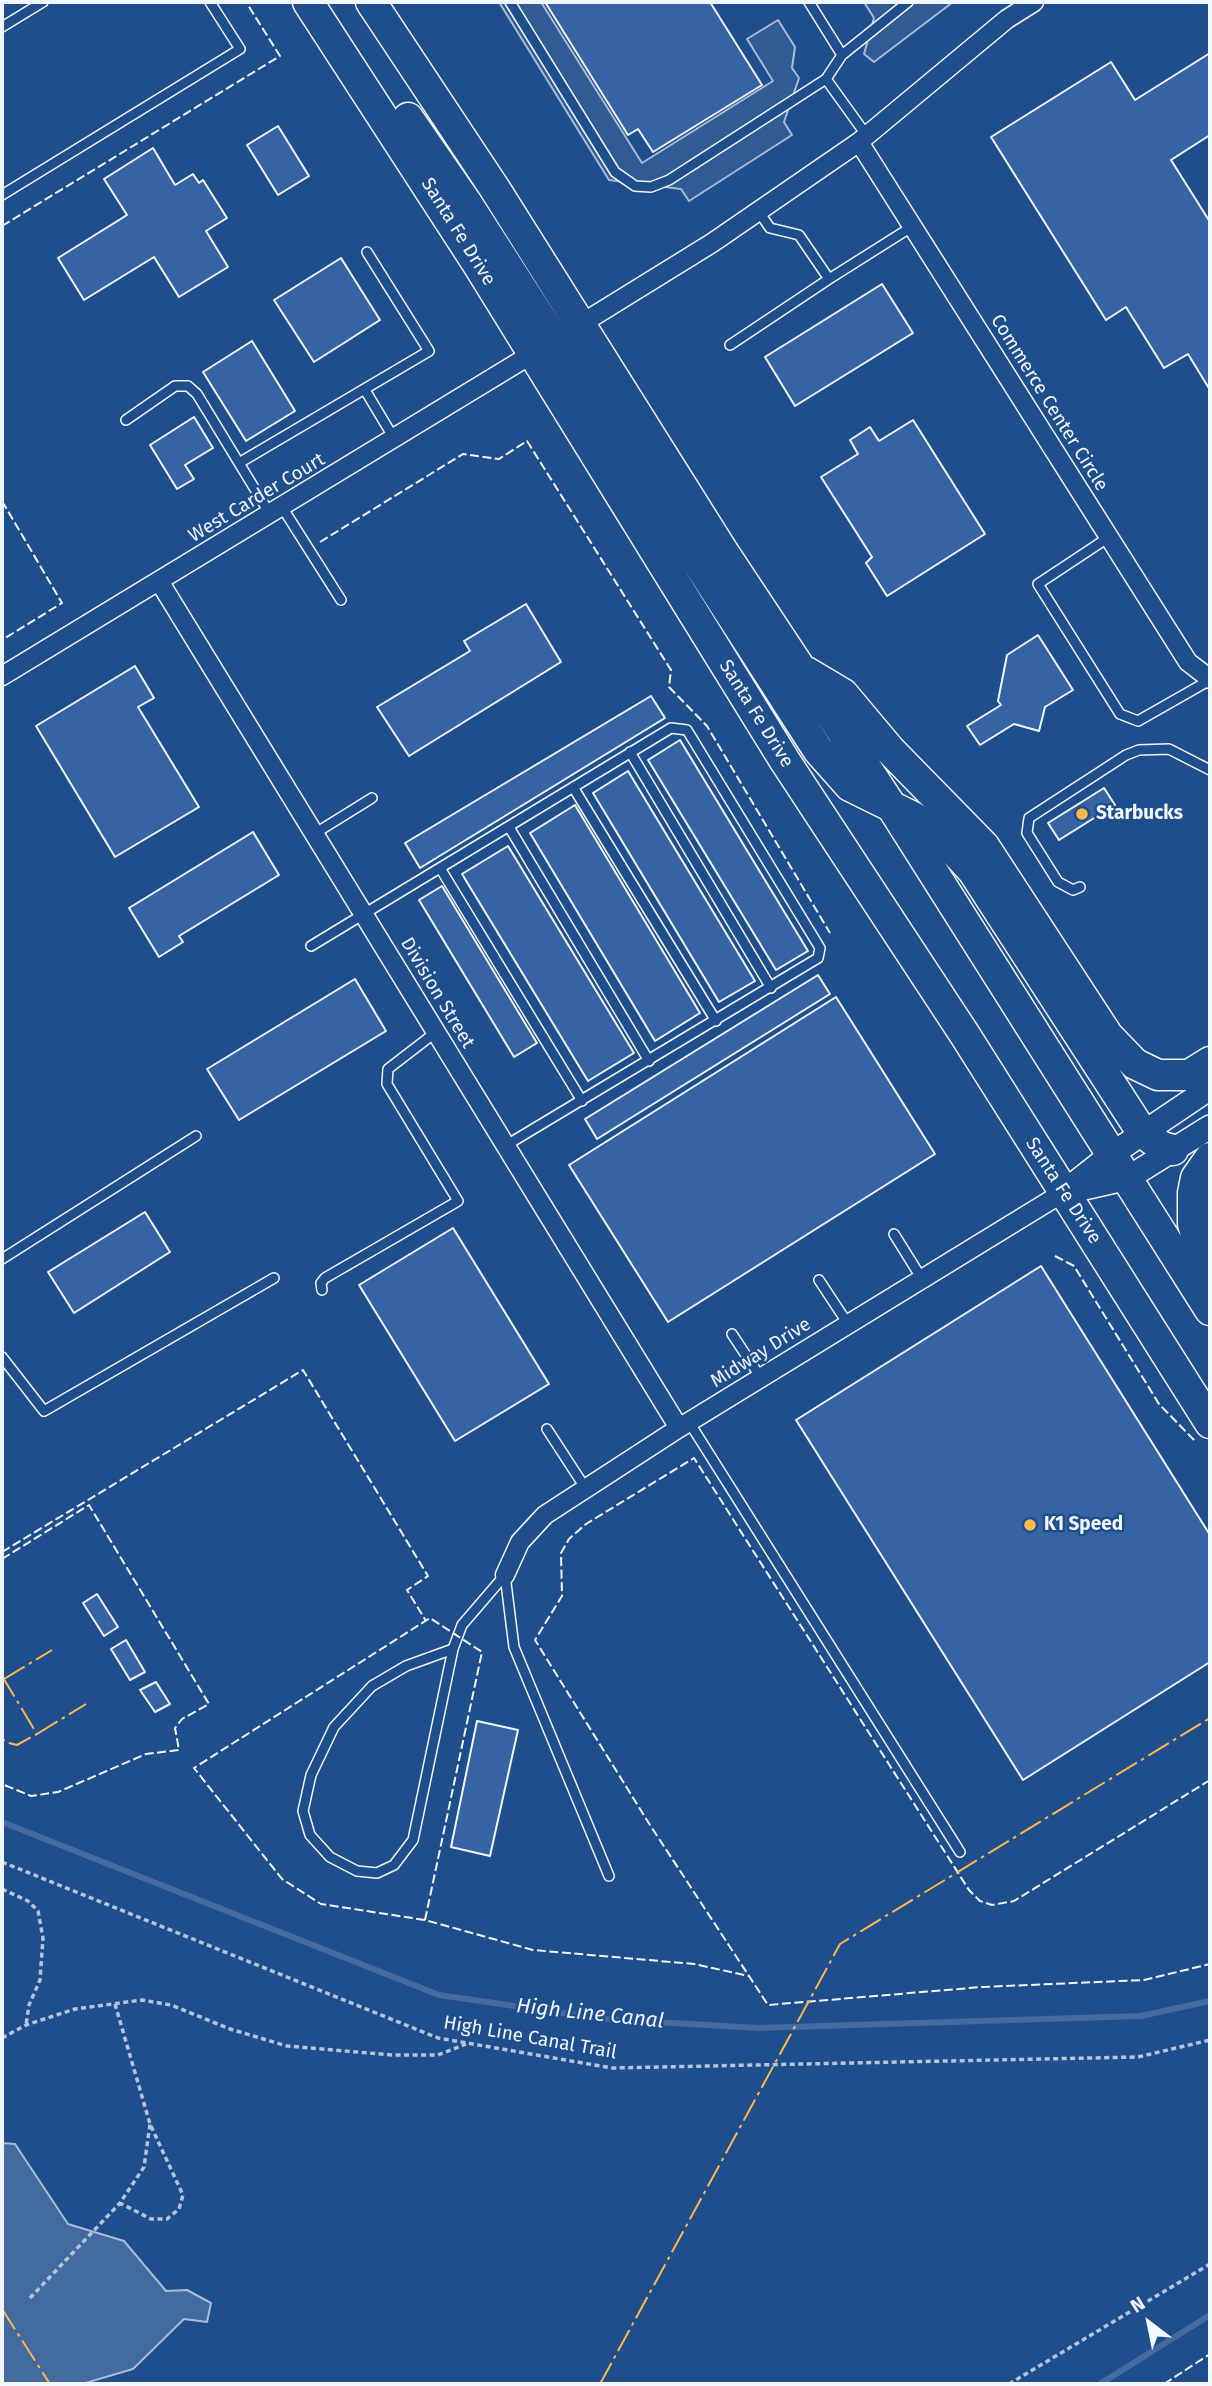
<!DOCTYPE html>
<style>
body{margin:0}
#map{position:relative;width:1212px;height:2386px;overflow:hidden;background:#1f4e8c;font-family:"Fira Sans",sans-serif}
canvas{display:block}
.frame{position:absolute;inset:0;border:4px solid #f2f6ff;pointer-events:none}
.north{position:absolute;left:1114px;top:2288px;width:70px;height:70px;-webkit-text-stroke:5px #1f4e8c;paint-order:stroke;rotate:328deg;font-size:19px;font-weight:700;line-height:28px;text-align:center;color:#f2f6ff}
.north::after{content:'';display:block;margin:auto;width:24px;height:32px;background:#f2f6ff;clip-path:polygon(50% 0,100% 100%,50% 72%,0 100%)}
</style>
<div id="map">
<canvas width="1212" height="2386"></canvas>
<div class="frame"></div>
<div class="north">N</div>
</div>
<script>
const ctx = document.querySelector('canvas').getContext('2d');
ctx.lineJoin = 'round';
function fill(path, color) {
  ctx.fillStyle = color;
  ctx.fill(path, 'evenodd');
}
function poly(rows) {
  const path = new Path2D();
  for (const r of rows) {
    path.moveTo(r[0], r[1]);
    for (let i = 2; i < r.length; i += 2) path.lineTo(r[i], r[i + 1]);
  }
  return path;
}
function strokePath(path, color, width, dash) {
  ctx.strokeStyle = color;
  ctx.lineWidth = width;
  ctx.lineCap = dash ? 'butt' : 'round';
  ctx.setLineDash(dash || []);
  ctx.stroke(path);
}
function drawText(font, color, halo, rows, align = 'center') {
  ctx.font = font + ' "Fira Sans",sans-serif';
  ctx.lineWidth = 5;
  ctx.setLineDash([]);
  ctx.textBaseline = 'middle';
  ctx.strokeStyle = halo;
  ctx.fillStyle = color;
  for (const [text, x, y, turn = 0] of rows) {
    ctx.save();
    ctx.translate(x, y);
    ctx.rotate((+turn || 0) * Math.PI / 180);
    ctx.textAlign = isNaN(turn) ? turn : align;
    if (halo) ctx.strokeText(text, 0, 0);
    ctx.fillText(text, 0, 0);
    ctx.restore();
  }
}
const built = poly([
 [499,2,541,2,642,163,773,81,747,39,778,20,795,47,792,68,799,78,784,122,792,135,689,201,681,189,609,180,499,2],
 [864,2,953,2,874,62,864,54,874,18,864,2]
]);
fill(built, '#305b95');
strokePath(built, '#a8bbd7', 2);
const water = poly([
 [2,2143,15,2144,68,2224,124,2241,166,2291,187,2290,211,2303,207,2322,184,2319,133,2369,82,2384,2,2384,2,2143]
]);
fill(water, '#446ba0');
strokePath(water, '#a8bbd7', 2);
strokePath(poly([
 [2,1822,439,1995,604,2019,758,2028,1141,2016,1210,2001],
 [1100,2384,1210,2315]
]), '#446ba0', 6);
const building = poly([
 [545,2,710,2,762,85,653,152,638,129,628,135,545,2],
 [1210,53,1210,135,1171,160,1210,222,1210,390,1188,354,1164,368,1126,307,1106,320,991,137,1111,62,1135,100,1210,53],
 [278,126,309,176,278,195,247,145,278,126],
 [153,148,175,185,193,174,199,183,203,180,227,218,206,231,228,267,179,297,154,257,84,300,58,258,127,215,104,179,153,148],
 [341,258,380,320,314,362,274,300,341,258],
 [882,284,913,333,795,406,765,357,882,284],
 [252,341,295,411,246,441,203,372,252,341],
 [194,417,213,448,185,465,194,479,177,489,150,445,194,417],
 [913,420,985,534,887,596,866,563,872,557,821,477,858,454,850,440,870,427,879,441,913,420],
 [526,604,561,662,409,756,377,707,470,651,464,641,526,604],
 [1038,635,1073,690,1045,707,1039,731,1014,724,980,745,967,726,1001,705,998,701,1007,655,1038,635],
 [135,666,154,698,138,707,199,807,115,857,36,726,135,666],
 [651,696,665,718,420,868,405,843,651,696],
 [680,740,808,951,776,970,648,760,680,740],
 [628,771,755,981,719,1002,593,793,628,771],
 [1104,788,1115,805,1059,840,1048,823,1104,788],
 [575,805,700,1013,655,1041,530,833,575,805],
 [253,832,279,875,179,936,183,942,159,957,129,908,253,832],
 [508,846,634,1053,588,1081,462,874,508,846],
 [442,886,537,1043,514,1057,419,900,442,886],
 [818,975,830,994,597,1139,585,1119,818,975],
 [355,979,386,1031,239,1120,207,1069,355,979],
 [836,997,935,1154,668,1322,569,1165,836,997],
 [145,1212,170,1252,74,1313,48,1272,145,1212],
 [453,1228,549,1384,455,1441,359,1285,453,1228],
 [1041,1266,1210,1535,1210,1662,1023,1780,796,1420,1041,1266],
 [97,1594,118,1627,104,1636,83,1603,97,1594],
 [126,1640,145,1672,130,1680,111,1649,126,1640],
 [156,1682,170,1704,155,1712,140,1690,156,1682],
 [477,1721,518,1730,490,1856,451,1847,477,1721]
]);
fill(building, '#3563a3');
strokePath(building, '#f2f6ff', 2);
const service = poly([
 [510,2,615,172,635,186,651,187,669,180,826,79,842,55,908,2],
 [809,2,842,55],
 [2,27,43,2],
 [826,79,867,136],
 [2,195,240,49,210,2],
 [759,212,770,228,799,235,829,279,913,226],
 [730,345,829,279],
 [365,390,395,440],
 [126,420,175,386,188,386,197,394,270,514],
 [239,463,429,351,367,252],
 [282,507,341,600],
 [1109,537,1038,584,1120,714,1138,721,1210,680],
 [630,752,771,988],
 [573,787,716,1021],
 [509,827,649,1061],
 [314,834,372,798],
 [440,868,582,1101],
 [1080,887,1073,890,1058,882,1027,833,1029,818,1126,755,1139,750,1169,749,1210,770],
 [311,946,671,728,687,730,820,948,818,958,505,1146],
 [894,1234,922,1279],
 [2,1259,196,1136],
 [819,1280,848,1324],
 [322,1290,321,1283,325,1278,458,1201,387,1084,388,1069,436,1032],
 [732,1334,761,1378],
 [2,1357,44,1411,274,1278],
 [689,1422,960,1852],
 [547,1429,586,1489],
 [505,1575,514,1647,609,1876],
 [453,1649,406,1666,372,1686,334,1727,311,1775,303,1811,310,1835,330,1857,357,1871,377,1873,394,1865,413,1840,453,1649,462,1625,505,1575]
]);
const minor = poly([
 [859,142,1188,662,1210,679],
 [581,324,712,243,859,142,1007,19,1034,2],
 [159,581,679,1428],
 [2,676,532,354],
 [505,1575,520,1542,545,1515,679,1428,1064,1192]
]);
const tertiary = poly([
 [1071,1191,1128,1178,1210,1127],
 [1064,1192,1112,1154,1210,1088]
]);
const trunk = poly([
 [308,2,479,266,785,761,965,1035,1210,1423],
 [371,2,495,189,722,550,890,804,1210,1310],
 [408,118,468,205,818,750,850,786,913,817,948,844,973,871,1142,1132,1162,1147,1173,1150],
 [806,672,843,694,890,750,984,846,1108,1036,1135,1064,1158,1075,1189,1075,1210,1062],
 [1210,1158,1196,1178,1193,1193,1193,1224,1201,1251,1210,1265]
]);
strokePath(service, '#f2f6ff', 12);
strokePath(minor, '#f2f6ff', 21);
strokePath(tertiary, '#f2f6ff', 26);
strokePath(trunk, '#f2f6ff', 33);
strokePath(poly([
 [2,1862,438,2038,612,2068,1138,2057,1210,2040],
 [2,1889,28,1901,38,1911,43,1938,40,1980,29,2005,26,2025],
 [115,2004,150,2124,183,2195,179,2209,167,2219,151,2219,120,2203,144,2167,150,2124],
 [2,2038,26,2025,75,2009,142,2000,171,2005,230,2029,287,2046,392,2055,438,2055,466,2044],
 [30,2298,120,2203],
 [1009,2384,1210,2264]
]), '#b3c4dc', 3.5, [5, 3.5]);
strokePath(service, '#1f4e8c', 9);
strokePath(minor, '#1f4e8c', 18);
strokePath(tertiary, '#1f4e8c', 23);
strokePath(trunk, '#1f4e8c', 30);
strokePath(poly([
 [2,226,280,56,246,2],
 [2,501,62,603,2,640],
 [320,542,463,454,499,459,527,441,671,670,669,687,707,726,830,933],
 [1055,1256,1074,1266,1159,1404,1195,1441],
 [2,1552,303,1370,428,1576,407,1590,426,1621],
 [2,1559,89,1505,209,1704,182,1719,175,1728,179,1750,146,1754,58,1792,31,1796,2,1784],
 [1210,1780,1014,1901,992,1905,980,1901,969,1890,694,1458,586,1524,569,1539,561,1553,562,1596,535,1640,650,1825,768,2005,982,1987,1144,1980,1210,1964],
 [425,1920,482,1652,430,1618,194,1768,282,1879,321,1904,425,1920,533,1950,694,1964,749,1976],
 [1164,2384,1210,2354]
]), '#f2f6ff', 2, [9, 3.5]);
strokePath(poly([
 [2,1676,37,1734,17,1745,5,1742,2,1738],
 [4,1679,52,1650],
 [37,1734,86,1704],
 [2,2309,50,2384],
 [600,2384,840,1944,1210,1718]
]), '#ffb74d', 2, [24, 5, 3.5, 5]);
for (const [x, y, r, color] of [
 [1082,814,7,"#ffb74d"],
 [1030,1525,7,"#ffb74d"]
]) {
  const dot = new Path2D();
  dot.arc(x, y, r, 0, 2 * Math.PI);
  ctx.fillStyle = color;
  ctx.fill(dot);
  strokePath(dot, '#1f4e8c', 2.5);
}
drawText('19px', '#f2f6ff', '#1f4e8c', [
 ["Santa Fe Drive",458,232,58],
 ["Commerce Center Circle",1049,403,58],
 ["West Carder Court",257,498,-31],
 ["Santa Fe Drive",756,714,58],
 ["Division Street",437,993,59],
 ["Santa Fe Drive",1063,1191,57],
 ["Midway Drive",761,1353,-32],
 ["High Line Canal Trail",530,2038,10]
]);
drawText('bold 19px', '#f2f6ff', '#1f4e8c', [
 ["Starbucks",1096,814],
 ["K1 Speed",1044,1525]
], 'left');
drawText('italic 21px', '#f2f6ff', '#1f4e8c', [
 ["High Line Canal",590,2014,6]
]);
</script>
